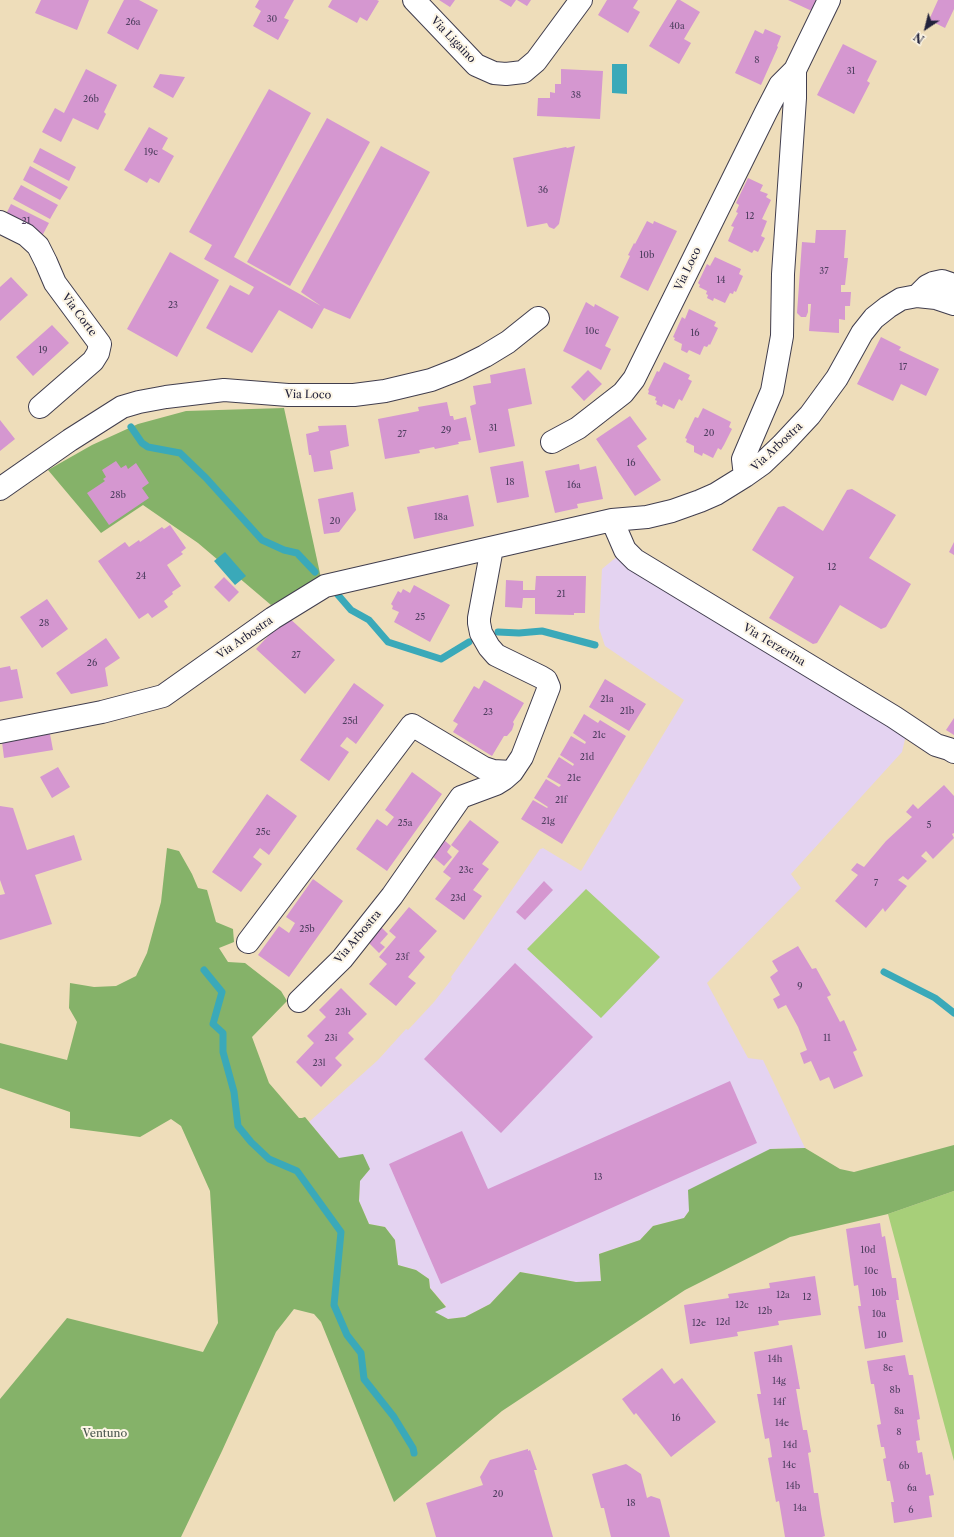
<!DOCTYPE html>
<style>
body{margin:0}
#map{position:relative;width:954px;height:1537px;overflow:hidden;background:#eeddba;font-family:"Libre Caslon Text",serif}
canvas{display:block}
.north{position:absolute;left:906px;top:8px;width:40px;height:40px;-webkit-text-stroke:3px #fcf5e5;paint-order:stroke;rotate:215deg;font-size:11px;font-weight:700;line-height:16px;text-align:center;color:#22223b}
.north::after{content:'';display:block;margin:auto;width:14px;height:18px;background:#22223b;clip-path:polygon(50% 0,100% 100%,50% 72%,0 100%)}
</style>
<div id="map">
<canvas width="954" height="1537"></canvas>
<div class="north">N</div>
</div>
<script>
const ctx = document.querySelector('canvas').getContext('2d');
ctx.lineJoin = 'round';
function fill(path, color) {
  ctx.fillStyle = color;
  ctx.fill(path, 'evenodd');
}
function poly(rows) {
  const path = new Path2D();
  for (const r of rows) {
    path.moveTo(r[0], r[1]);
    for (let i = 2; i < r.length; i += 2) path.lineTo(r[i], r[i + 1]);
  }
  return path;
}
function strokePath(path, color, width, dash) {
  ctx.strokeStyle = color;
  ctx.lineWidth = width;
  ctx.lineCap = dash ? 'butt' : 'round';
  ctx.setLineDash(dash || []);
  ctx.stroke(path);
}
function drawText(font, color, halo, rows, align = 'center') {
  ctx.font = font + ' "Libre Caslon Text",serif';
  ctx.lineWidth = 4;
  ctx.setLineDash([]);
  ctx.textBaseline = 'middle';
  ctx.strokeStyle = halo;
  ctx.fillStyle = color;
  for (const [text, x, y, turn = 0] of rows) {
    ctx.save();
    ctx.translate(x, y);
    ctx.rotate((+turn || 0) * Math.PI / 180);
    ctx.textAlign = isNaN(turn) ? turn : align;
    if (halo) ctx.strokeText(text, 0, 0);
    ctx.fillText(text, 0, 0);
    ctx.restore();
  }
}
fill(poly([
 [625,550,908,727,902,752,791,874,801,888,707,983,748,1058,763,1060,805,1148,770,1149,689,1211,684,1218,653,1226,640,1240,599,1254,601,1281,576,1282,520,1272,490,1304,465,1317,448,1319,434,1312,446,1306,430,1288,429,1279,416,1270,398,1265,395,1240,385,1227,369,1224,359,1201,360,1181,339,1158,309,1122,378,1060,406,1029,408,1030,434,1002,452,979,451,977,474,945,540,849,541,849,543,848,581,871,684,700,605,646,599,628,602,569]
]), '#e4d3f1');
fill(poly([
 [586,889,660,957,601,1018,527,949],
 [954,1191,954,1461,888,1214]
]), '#a7cf79');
fill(poly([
 [284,408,321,578,271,605,198,543,143,505,101,533,48,470,92,445,138,424,186,411],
 [167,848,179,851,192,874,198,888,207,890,216,922,233,929,234,942,219,948,228,962,245,963,281,991,287,1001,252,1037,269,1083,299,1118,302,1118,305,1117,339,1158,363,1154,370,1169,360,1181,359,1201,369,1224,385,1227,395,1240,398,1265,416,1270,429,1279,430,1288,446,1307,435,1312,448,1319,465,1317,490,1304,520,1272,576,1282,601,1281,599,1254,640,1240,653,1226,684,1218,689,1211,688,1190,770,1149,805,1148,840,1169,854,1172,954,1145,954,1191,888,1214,790,1237,685,1290,502,1411,394,1502,321,1322,314,1314,294,1309,276,1332,222,1451,181,1537,0,1537,0,1399,67,1318,203,1352,218,1323,210,1191,181,1126,171,1119,140,1137,70,1128,70,1112,0,1088,0,1043,67,1060,77,1022,69,1008,70,983,94,987,116,986,136,976,147,953,161,902]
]), '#85b269');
fill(poly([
 [612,64,627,64,627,94,612,93],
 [225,552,246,576,235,585,214,561]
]), '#3aa9b9');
strokePath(poly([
 [131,427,142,443,148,447,180,453,206,478,262,540,284,550,297,553,315,572],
 [332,588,351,610,369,620,388,642,441,659,469,642],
 [498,632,519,633,542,631,595,645],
 [204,970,222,992,213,1024,223,1033,223,1052,234,1092,238,1126,251,1142,269,1159,297,1171,341,1232,334,1305,347,1335,361,1353,364,1379,394,1417,413,1448,414,1453],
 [884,972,935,998,954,1013]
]), '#3aa9b9', 7);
fill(poly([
 [41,0,89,0,77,30,35,13],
 [124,0,139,0,158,10,138,50,107,33],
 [259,0,294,0,284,18,289,20,278,40,253,26,261,11,255,7],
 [332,0,377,0,379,1,367,21,360,17,357,23,328,7],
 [439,0,455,0,450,7],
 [499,0,516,0,511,7],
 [517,0,531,0,527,6],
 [607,0,638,0,633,8,640,12,628,33,598,15],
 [677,0,680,0,700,12,684,39,691,43,679,64,649,46],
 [788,0,817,0,812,11],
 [938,0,954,0,954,9,945,28,929,20],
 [765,29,781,36,777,46,778,47,761,85,735,73,755,30,763,34],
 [843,44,877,61,867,81,870,83,854,114,817,95],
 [86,69,117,85,104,112,106,114,98,130,73,118,61,142,42,132,55,108,64,113],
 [561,69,603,71,600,119,537,116,538,98,550,98,550,92,555,93,555,84,561,84],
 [160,74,185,77,173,98,153,87],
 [269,89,311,113,234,257,321,306,301,292,381,146,430,172,350,319,324,308,312,329,279,310,252,353,206,328,230,285,249,295,254,287,204,259,212,245,189,232],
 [327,118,370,142,290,286,247,262],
 [149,127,168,138,162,149,174,156,159,183,150,178,147,183,124,170],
 [575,146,559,224,554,229,549,227,547,223,527,227,513,158,566,147,567,148],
 [40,148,76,167,69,181,33,162],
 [30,166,68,187,60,200,23,180],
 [748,178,763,185,760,191,768,194,766,197,771,200,762,219,767,221,761,236,765,238,758,252,754,250,752,253,728,241,734,227,731,226,738,213,736,212,739,205,736,203],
 [21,185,58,205,50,219,13,199],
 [11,204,49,223,41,238,4,218],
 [647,221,653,224,654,221,677,231,648,291,620,277,630,256,628,255,634,243,635,244],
 [816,230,846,230,844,258,848,258,845,285,841,285,841,292,851,292,850,306,845,306,845,320,839,319,839,333,809,331,811,304,808,304,808,312,806,317,801,317,797,313,802,242,815,243],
 [170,252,219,280,177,357,127,329],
 [715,257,741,269,739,274,743,276,736,292,734,291,733,294,730,293,725,303,714,298,713,301,707,298,708,295,706,294,707,291,699,287,700,285,698,283,707,264,710,266],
 [11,277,28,295,0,321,0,287],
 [586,302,594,307,595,304,619,317,605,346,611,349,601,370,563,351],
 [689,309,716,322,714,326,718,328,710,345,709,344,707,347,704,346,700,355,689,350,687,353,681,350,682,344,674,340,675,338,673,337,682,317,685,319],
 [52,325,69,343,33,376,16,357],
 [881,337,901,347,899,350,939,369,926,396,901,384,893,401,857,384],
 [664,362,690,375,688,379,692,381,682,401,679,399,674,409,663,404,662,407,656,404,657,401,655,400,656,397,648,394,649,391,648,390,657,371,659,372],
 [525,368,532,404,508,409,515,446,479,453,470,406,476,404,473,386,491,383,490,375],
 [588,370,602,384,584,401,571,387],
 [447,402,450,416,453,416,454,420,466,417,471,440,458,442,459,444,435,449,434,447,419,450,420,453,385,459,378,419,419,411,418,407],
 [703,408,731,422,729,427,732,429,724,445,721,450,718,448,713,458,703,453,702,456,694,452,694,446,686,442,687,439,685,438,695,417,698,418],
 [630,416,647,439,637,446,661,480,635,496,596,439],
 [0,420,15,439,0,451],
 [346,425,349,446,330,451,333,469,314,472,311,455,309,455,306,434,319,431,318,426],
 [116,461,121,468,126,465,128,469,136,463,149,483,142,488,149,498,109,525,87,493,105,481,103,479,106,477,102,470],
 [523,461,529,497,497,503,490,467],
 [579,464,580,470,596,466,603,499,577,504,578,508,555,513,545,471],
 [852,489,896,515,869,558,911,584,886,627,881,629,840,605,817,643,813,644,769,618,794,577,752,550,778,507,784,506,823,531,847,490],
 [353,492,356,510,339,532,324,534,318,499],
 [468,495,474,526,414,539,407,507],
 [170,525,186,548,181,552,183,554,167,565,181,586,172,592,173,594,164,601,168,607,152,618,148,613,139,619,98,561,125,542,129,547,139,540,140,542,162,527,164,529],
 [954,542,954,555,949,552],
 [536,576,586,576,585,613,574,613,574,615,535,614,535,598,523,598,522,608,505,607,506,580,523,581,523,590,535,590],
 [224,577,239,592,229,602,214,587],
 [414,585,450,605,430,642,394,622,399,612,392,609,393,606,391,604,398,591,401,593,403,589,410,593],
 [47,599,68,629,42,648,20,617],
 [287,616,335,660,305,694,256,649],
 [106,638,120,658,105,668,108,686,71,694,56,673],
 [10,666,11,670,17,669,23,698,0,702,0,668],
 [605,679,646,704,629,731,589,707],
 [484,680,524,703,513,722,514,724,512,730,507,736,504,736,492,756,453,732,458,724,453,721,474,686,479,689],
 [354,683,384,705,356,744,347,737,340,746,349,752,329,781,300,760],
 [584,714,598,723,600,720,626,736,562,844,521,819,533,800,547,808,548,807,534,798,546,779,559,787,561,785,547,777,559,757,573,766,574,764,560,755,571,736,585,744,586,742,573,733],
 [954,718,954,735,946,730],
 [50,734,53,750,4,758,2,742],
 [58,767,70,787,52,798,40,777],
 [412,772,442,794,387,871,356,849,377,819,387,826,394,817,385,810],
 [944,785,954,796,954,833,952,834,954,838,933,859,926,851,921,856,927,861,908,880,903,876,898,880,907,886,885,912,883,908,866,928,835,901,858,875,851,870,857,863,864,867,886,841,912,817,906,812,913,804,918,809],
 [267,794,297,816,269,855,260,848,253,857,262,864,241,892,212,872],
 [0,806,13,808,27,850,74,835,82,860,35,875,52,924,0,940,0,895,5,894,0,880],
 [470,820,499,842,482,864,489,869,473,890,482,896,464,920,435,899,451,878,443,872,459,851,451,845],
 [444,840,451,846,447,852,452,857,444,866,431,855],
 [313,879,343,901,289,977,258,955,279,926,289,933,295,923,286,917],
 [544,881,553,890,525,920,516,912],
 [409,907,437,931,419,951,425,957,408,977,416,983,396,1006,369,984,387,964,379,957,396,937,389,931],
 [380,926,388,934,380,943,385,947,379,953,366,940],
 [798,946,812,969,816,968,831,995,827,997,840,1022,844,1020,857,1050,853,1052,863,1076,834,1089,829,1077,820,1081,811,1061,804,1064,800,1053,807,1050,798,1027,786,1005,778,1009,773,999,780,995,770,977,778,971,772,961],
 [515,963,593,1037,501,1133,424,1059],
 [341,988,367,1014,348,1033,354,1039,335,1058,342,1065,321,1087,296,1062,314,1043,307,1036,326,1017,319,1010],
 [730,1081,757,1143,441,1284,389,1164,462,1131,488,1189],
 [880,1223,882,1237,885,1236,892,1278,896,1278,899,1300,896,1300,903,1342,865,1349,858,1306,861,1306,858,1285,854,1286,846,1229],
 [815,1276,821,1315,778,1321,779,1325,737,1332,738,1336,690,1344,684,1305,729,1298,728,1294,770,1288,769,1283],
 [792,1345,800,1389,796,1389,803,1430,807,1430,811,1452,808,1453,811,1472,814,1493,818,1493,821,1514,825,1536,822,1537,785,1537,779,1501,776,1502,768,1458,772,1457,769,1438,765,1439,757,1394,761,1394,754,1352],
 [905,1355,909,1375,913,1375,920,1419,917,1420,920,1440,916,1441,918,1453,922,1452,926,1475,930,1474,934,1495,929,1496,932,1517,894,1523,891,1502,894,1502,890,1481,887,1481,883,1459,886,1458,884,1447,881,1447,877,1425,881,1424,874,1384,871,1384,867,1361],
 [662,1368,674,1384,682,1378,716,1422,671,1457,636,1413,634,1415,622,1399],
 [528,1449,528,1451,530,1450,537,1470,534,1470,553,1537,436,1537,426,1503,483,1485,480,1477,490,1460],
 [626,1464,641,1474,647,1498,651,1496,660,1499,670,1537,611,1537,604,1508,601,1508,592,1474]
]), '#d597d0');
const street = poly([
 [414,0,476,65,494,73,506,74,523,72,536,61,581,0],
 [0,222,26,235,38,246,46,262,55,283,100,344,98,353,93,361,40,407],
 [917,296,927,286,933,283,942,281,954,285],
 [552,442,578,428,623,393,634,379,766,112,780,85,795,70,829,0],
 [745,476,743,459,772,391,782,336,783,274,795,98,795,70],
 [0,489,70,440,122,407,139,402,166,397,224,390,288,395,354,395,385,391,431,380,459,369,485,356,508,342,538,318],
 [612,520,625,550,635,560,894,717,936,745,949,749,954,752],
 [0,732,102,712,163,696,273,618,325,586,612,520,647,517,672,511,700,501,716,494,745,476,762,464,782,445,810,415,837,378,862,333,874,318,888,307,901,299,917,296,936,298,954,304],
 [248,942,412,725,484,768,493,771,512,772],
 [299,1001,342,959,369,925,392,896,461,797,496,784,504,779,512,772,522,757,549,687,546,680,541,677,496,655,489,647,481,633,479,623,479,618,492,548]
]);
strokePath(street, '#413e4e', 24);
strokePath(street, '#fff', 22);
drawText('9px', '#4f3f60', null, [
 ["30",272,19],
 ["26a",133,22],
 ["40a",677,26],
 ["8",757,60],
 ["31",851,71],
 ["38",576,95],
 ["26b",91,99],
 ["19c",151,152],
 ["36",543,190],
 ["12",750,216],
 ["21",26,221],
 ["10b",647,255],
 ["37",824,271],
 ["14",721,280],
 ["23",173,305],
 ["10c",592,331],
 ["16",695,333],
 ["19",43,350],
 ["17",903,367],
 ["31",493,428],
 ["29",446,430],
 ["20",709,433],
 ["27",402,434],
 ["16",631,463],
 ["18",510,482],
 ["16a",574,485],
 ["28b",118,495],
 ["18a",441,517],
 ["20",335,521],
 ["12",832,567],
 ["24",141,576],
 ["21",561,594],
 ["25",420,617],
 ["28",44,623],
 ["27",296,655],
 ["26",92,663],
 ["21a",607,699],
 ["21b",627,711],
 ["23",488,712],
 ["25d",350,721],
 ["21c",599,735],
 ["21d",587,757],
 ["21e",574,778],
 ["21f",561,800],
 ["21g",548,821],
 ["25a",405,823],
 ["5",929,825],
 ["25c",263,832],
 ["23c",466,870],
 ["7",876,883],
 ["23d",458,898],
 ["25b",307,929],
 ["23f",402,957],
 ["9",800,986],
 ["23h",343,1012],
 ["23i",331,1038],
 ["11",827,1038],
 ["23l",319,1063],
 ["13",598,1177],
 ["10d",868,1250],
 ["10c",871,1271],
 ["10b",879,1293],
 ["12a",783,1295],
 ["12",807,1297],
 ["12c",742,1305],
 ["12b",765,1311],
 ["10a",879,1314],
 ["12d",723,1322],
 ["12e",699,1323],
 ["10",882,1335],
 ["14h",775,1359],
 ["8c",888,1368],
 ["14g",779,1381],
 ["8b",895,1390],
 ["14f",779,1402],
 ["8a",899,1411],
 ["16",676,1418],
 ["14e",782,1423],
 ["8",899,1432],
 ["14d",790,1445],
 ["14c",789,1465],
 ["6b",904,1466],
 ["14b",793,1486],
 ["6a",912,1488],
 ["20",498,1494],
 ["18",631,1503],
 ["14a",800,1508],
 ["6",911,1510]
]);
drawText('11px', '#22223b', '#fcf5e5', [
 ["Via Ligaino",453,40,46],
 ["Via Loco",688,269,-64],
 ["Via Corte",79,315,53],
 ["Via Loco",308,395,1],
 ["Via Arbostra",777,447,-43],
 ["Via Arbostra",245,638,-35],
 ["Via Terzerina",774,645,31],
 ["Via Arbostra",358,937,-50]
]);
drawText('11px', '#4a564e', '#fcf5e5', [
 ["Ventuno",105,1434]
]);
</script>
